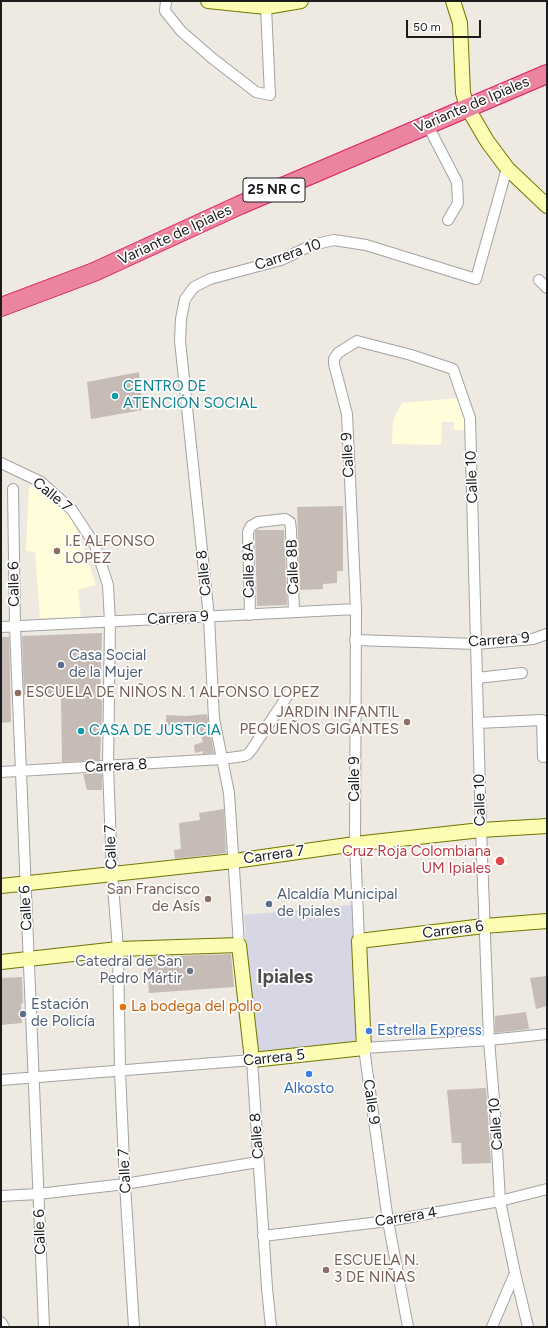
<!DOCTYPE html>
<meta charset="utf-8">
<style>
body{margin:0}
#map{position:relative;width:548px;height:1328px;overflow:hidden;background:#eee9e1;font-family:Figtree,sans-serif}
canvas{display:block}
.frame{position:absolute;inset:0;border:2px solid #1c1c1c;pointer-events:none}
.scale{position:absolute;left:406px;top:20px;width:75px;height:18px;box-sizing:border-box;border:2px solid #1c1c1c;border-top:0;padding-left:5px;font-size:12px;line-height:14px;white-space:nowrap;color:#1c1c1c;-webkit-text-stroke:3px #fff;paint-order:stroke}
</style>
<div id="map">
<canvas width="548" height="1328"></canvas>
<div class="frame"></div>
<div class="scale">50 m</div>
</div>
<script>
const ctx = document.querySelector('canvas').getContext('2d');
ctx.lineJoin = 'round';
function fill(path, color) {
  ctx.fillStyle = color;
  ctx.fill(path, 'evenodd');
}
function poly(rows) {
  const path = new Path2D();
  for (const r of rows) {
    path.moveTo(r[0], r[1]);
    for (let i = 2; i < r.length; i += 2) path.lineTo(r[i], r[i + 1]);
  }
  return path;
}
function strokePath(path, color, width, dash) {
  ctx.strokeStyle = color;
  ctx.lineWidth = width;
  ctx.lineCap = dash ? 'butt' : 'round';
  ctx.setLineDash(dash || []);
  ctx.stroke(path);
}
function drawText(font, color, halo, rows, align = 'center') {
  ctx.font = font + ' Figtree,sans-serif';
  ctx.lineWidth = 3.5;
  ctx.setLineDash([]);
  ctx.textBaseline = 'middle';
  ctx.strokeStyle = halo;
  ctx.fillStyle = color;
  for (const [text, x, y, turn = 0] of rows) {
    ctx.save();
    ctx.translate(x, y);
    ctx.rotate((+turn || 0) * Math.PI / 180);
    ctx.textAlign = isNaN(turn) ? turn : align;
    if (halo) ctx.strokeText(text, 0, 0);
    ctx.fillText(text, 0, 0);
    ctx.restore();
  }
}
fill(poly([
 [458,398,461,401,467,419,467,430,454,430,454,422,442,422,441,445,392,444,393,420,402,403],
 [29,485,40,490,73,518,96,585,78,590,81,617,40,618,35,552,26,551],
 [493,857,507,857,507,865,493,865]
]), '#fffdda');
fill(poly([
 [352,905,359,1046,255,1055,244,915]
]), '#d6d6e4');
fill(poly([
 [139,372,143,410,91,419,87,382],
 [343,506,343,571,337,571,337,583,323,584,323,589,300,590,297,507],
 [256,530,284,530,287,605,257,606,255,533],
 [102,633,100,700,102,700,102,708,100,760,62,762,61,695,24,695,22,636],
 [1,637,9,637,11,722,1,723],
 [207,714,214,753,203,754,203,751,195,753,194,745,203,742,199,727,166,725,166,715,187,716],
 [99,773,99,774,102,774,102,790,87,790,83,774],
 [224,809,226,853,175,859,174,850,181,849,179,823,200,820,199,813],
 [231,954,234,987,149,993,147,957],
 [547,976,547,1006,536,1009,530,978],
 [22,977,23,1003,21,1004,22,1023,1,1025,1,978],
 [526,1012,529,1029,495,1033,495,1016],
 [486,1088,491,1163,462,1164,461,1143,452,1143,447,1090]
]), '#c6bbb5');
const street = poly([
 [166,1,165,11,181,31,212,58,256,92,270,95,266,7],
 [427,124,457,182,458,203,448,220],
 [539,280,547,288],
 [1,463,41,482,72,510,95,545,108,585,110,622,108,766,112,874,118,949,120,1071,125,1184,134,1327],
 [13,489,15,627,44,1327],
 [250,615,248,532,251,526,258,522,285,519,290,522,291,530,294,612],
 [1,627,356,609],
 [355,640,476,644,533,639,547,634],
 [477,678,522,673],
 [478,723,542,720,543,757],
 [1,772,222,759,244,756,248,754,252,749,290,692],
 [359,941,355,844,356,609,347,414,334,364,334,359,338,353,357,341,411,355,453,369,470,418,481,830,489,1040,495,1112,500,1201,515,1273,528,1327],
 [239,945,229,793,214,719,209,617,180,341,181,319,185,299,194,287,210,279,281,260,312,245,334,240,366,245,476,279,507,168],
 [1,1080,252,1060,267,1288,271,1327],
 [1,1196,38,1194,125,1184,258,1162],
 [263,1236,388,1221,500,1201,547,1189],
 [1,1322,4,1327],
 [408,1327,388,1221,364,1048,489,1040,547,1034],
 [492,1327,515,1273]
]);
const secondary = poly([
 [208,1,266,7,301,1],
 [453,1,460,23,463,93,467,107,487,141,507,168,547,206],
 [1,886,234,861,355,844,481,830,547,826],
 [1,962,118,949,239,945,252,1060,364,1048,359,941,484,926,547,921]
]);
const highway = poly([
 [1,307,94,272,240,205,547,74]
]);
strokePath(street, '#a3a3a3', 12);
strokePath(secondary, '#707700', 16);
strokePath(highway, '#df1c68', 20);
strokePath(street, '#fff', 10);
strokePath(secondary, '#fcfcb2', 14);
strokePath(highway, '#ea859d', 18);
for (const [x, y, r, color] of [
 [115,396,4,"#0f9aa8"],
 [57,551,4,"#8d6e63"],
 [61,665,4,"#5c6f8a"],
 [18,693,4,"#8d6e63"],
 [407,722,4,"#8d6e63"],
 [81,731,4,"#0f9aa8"],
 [500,861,5,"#e0444e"],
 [208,899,4,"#8d6e63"],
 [269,904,4,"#5c6f8a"],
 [190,971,4,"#6b7280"],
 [123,1007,4,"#e8710a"],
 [23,1014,4,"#5c6f8a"],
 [369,1031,4,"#3f7fe0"],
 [309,1074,4,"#3f7fe0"],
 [326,1270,4,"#8d6e63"]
]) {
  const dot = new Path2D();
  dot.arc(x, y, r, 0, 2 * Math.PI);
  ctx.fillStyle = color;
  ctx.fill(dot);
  strokePath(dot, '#fff', 1.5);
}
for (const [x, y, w] of [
 [274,190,62]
]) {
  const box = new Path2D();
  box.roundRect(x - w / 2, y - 12, w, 24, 3);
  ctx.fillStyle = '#fff';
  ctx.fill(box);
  strokePath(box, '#1c1c1c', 1);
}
drawText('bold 14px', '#1c1c1c', null, [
 ["25 NR C",274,190]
]);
drawText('15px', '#1c1c1c', '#fff', [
 ["Variante de Ipiales",472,105,-23],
 ["Variante de Ipiales",175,235,-25],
 ["Carrera 10",288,255,-19],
 ["Calle 9",348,455,-93],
 ["Calle 10",472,477,-92],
 ["Calle 7",52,495,39],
 ["Calle 8B",293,567,-92],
 ["Calle 8A",249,570,-91],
 ["Calle 8",204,573,-96],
 ["Calle 6",14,584,-91],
 ["Carrera 9",178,618,-3],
 ["Carrera 9",499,640,-4],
 ["Carrera 8",116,766,-3],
 ["Calle 9",355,779,-90],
 ["Calle 10",480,800,-91],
 ["Calle 7",111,847,-92],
 ["Carrera 7",274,855,-8],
 ["Calle 6",26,908,-93],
 ["Carrera 6",453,930,-7],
 ["Carrera 5",274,1058,-6],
 ["Calle 9",371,1102,82],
 ["Calle 10",496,1124,-94],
 ["Calle 8",257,1136,-94],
 ["Calle 7",125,1171,-93],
 ["Carrera 4",406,1217,-9],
 ["Calle 6",40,1232,-92]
]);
drawText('15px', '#0d838f', '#fff', [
 ["CENTRO DE",123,387],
 ["ATENCIÓN SOCIAL",123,404],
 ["CASA DE JUSTICIA",89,731]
], 'left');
drawText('15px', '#785e54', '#fff', [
 ["I.E ALFONSO",65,542],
 ["LOPEZ",65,559],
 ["ESCUELA DE NIÑOS N. 1 ALFONSO LOPEZ",26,693],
 ["JARDIN INFANTIL",399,713,"right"],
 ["PEQUEÑOS GIGANTES",399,730,"right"],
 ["San Francisco",200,890,"right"],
 ["de Asís",200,907,"right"],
 ["ESCUELA N.",334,1261],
 ["3 DE NIÑAS",334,1278]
], 'left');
drawText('15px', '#4e5e75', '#fff', [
 ["Casa Social",69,656],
 ["de la Mujer",69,673],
 ["Alcaldía Municipal",277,895],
 ["de Ipiales",277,912],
 ["Estación",31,1005],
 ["de Policía",31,1022]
], 'left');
drawText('15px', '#be3a42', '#fff', [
 ["Cruz Roja Colombiana",491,852],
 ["UM Ipiales",491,869]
], 'right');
drawText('15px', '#5b616d', '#fff', [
 ["Catedral de San",182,962],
 ["Pedro Mártir",182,979]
], 'right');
drawText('15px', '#c56008', '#fff', [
 ["La bodega del pollo",131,1007]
], 'left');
drawText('15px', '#366cbe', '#fff', [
 ["Estrella Express",377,1031],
 ["Alkosto",309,1089,"center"]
], 'left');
drawText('bold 19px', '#4f4f4f', '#fff', [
 ["Ipiales",285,977]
]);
</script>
